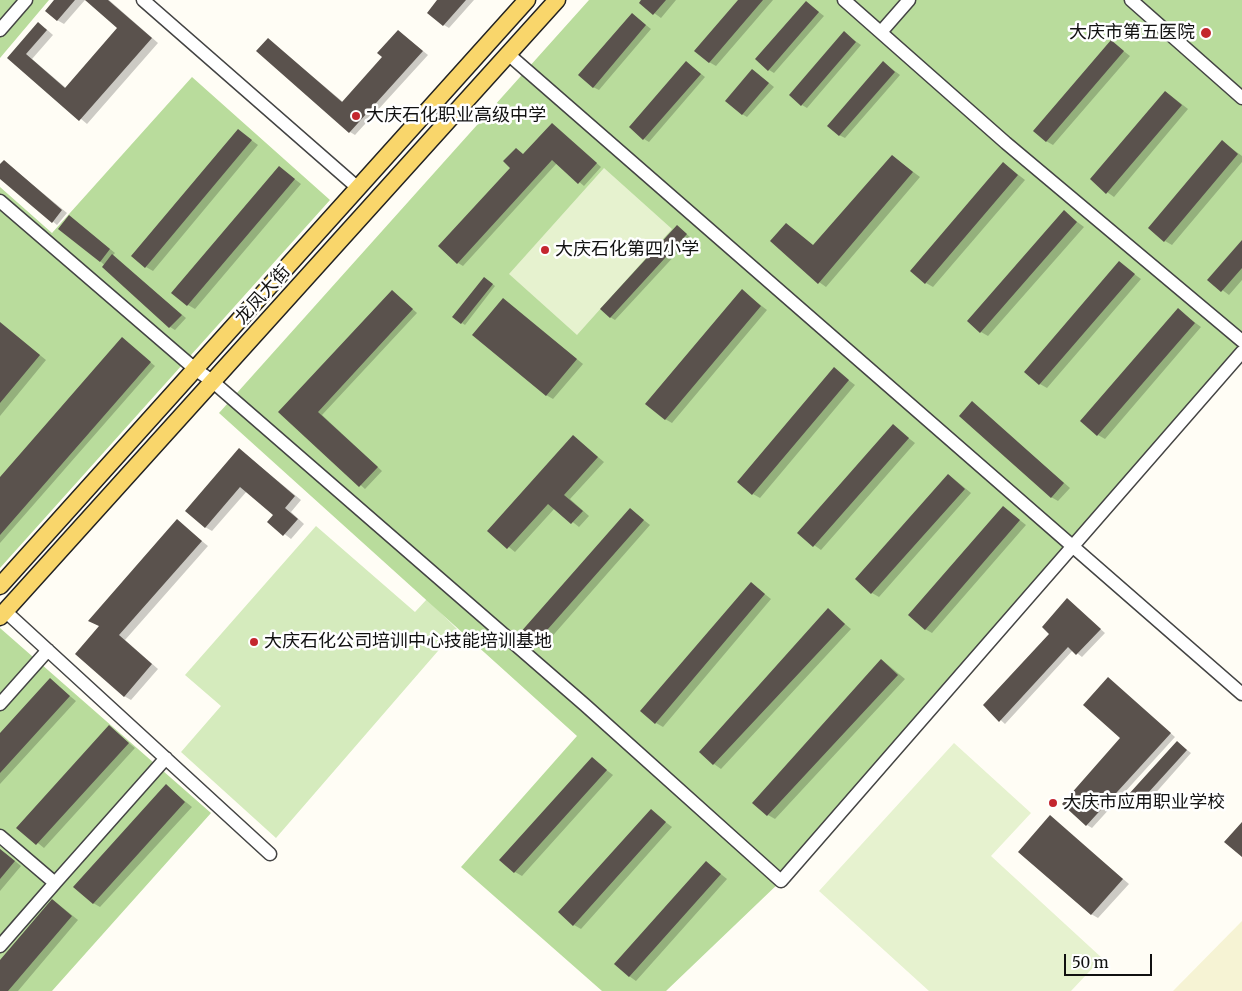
<!DOCTYPE html>
<meta charset="utf-8">
<style>
body{margin:0}
#map{position:relative;width:1242px;height:991px;overflow:hidden;background:#fffdf5;font-family:Merriweather,serif}
canvas{display:block}
.scale{position:absolute;left:1064px;top:954px;width:88px;height:22px;box-sizing:border-box;border:2px solid #111;border-top:0;padding-left:6px;font-size:15px;line-height:18px;white-space:nowrap;color:#111;-webkit-text-stroke:4px #fff;paint-order:stroke}
</style>
<div id="map">
<canvas width="1242" height="991"></canvas>
<div class="scale">50 m</div>
</div>
<script>
const ctx = document.querySelector('canvas').getContext('2d');
ctx.lineJoin = 'round';
function fill(path, color) {
  ctx.fillStyle = color;
  ctx.fill(path, 'evenodd');
}
function poly(rows) {
  const path = new Path2D();
  for (const r of rows) {
    path.moveTo(r[0], r[1]);
    for (let i = 2; i < r.length; i += 2) path.lineTo(r[i], r[i + 1]);
  }
  return path;
}
function strokePath(path, color, width, dash) {
  ctx.strokeStyle = color;
  ctx.lineWidth = width;
  ctx.lineCap = dash ? 'butt' : 'round';
  ctx.setLineDash(dash || []);
  ctx.stroke(path);
}
function drawText(font, color, halo, rows, align = 'center') {
  ctx.font = font + ' Merriweather,"Noto Sans SC",serif';
  ctx.lineWidth = 5;
  ctx.setLineDash([]);
  ctx.textBaseline = 'middle';
  ctx.strokeStyle = halo;
  ctx.fillStyle = color;
  for (const [text, x, y, turn = 0] of rows) {
    ctx.save();
    ctx.translate(x, y);
    ctx.rotate((+turn || 0) * Math.PI / 180);
    ctx.textAlign = isNaN(turn) ? turn : align;
    if (halo) ctx.strokeText(text, 0, 0);
    ctx.fillText(text, 0, 0);
    ctx.restore();
  }
}
fill(poly([
 [1242,921,1242,991,1173,991]
]), '#f6f3d4');
fill(poly([
 [316,526,415,612,427,599,457,629,276,838,181,752,221,706,185,675]
]), '#d5ebbd');
fill(poly([
 [0,0,49,0,0,58],
 [589,0,1242,0,1242,351,781,881,666,991,602,991,461,867,577,736,219,413],
 [192,77,330,200,0,568,0,187,52,233],
 [0,628,211,813,52,991,0,991]
]), '#b9dc9c');
fill(poly([
 [604,168,672,229,577,335,509,274],
 [954,743,1031,813,991,856,1102,958,1071,991,929,991,819,891]
]), '#e6f2cf');
fill(poly([
 [56,0,85,0,64,24,57,20],
 [87,0,109,0,158,43,87,124,8,57,45,28,53,35,32,59,66,88,119,28],
 [439,0,474,0,449,28,444,25],
 [643,0,676,0,661,18,654,13],
 [740,0,773,0,716,66,709,62],
 [807,3,824,16,774,73,769,70],
 [632,14,651,29,599,90,593,87],
 [844,33,861,45,807,108,802,105],
 [403,35,428,55,355,135,350,132,268,39,343,102],
 [1112,42,1130,56,1053,145,1046,141],
 [687,63,705,77,649,142,644,139],
 [884,63,900,75,845,138,839,135],
 [753,70,774,87,747,117,742,114],
 [1166,92,1188,109,1114,197,1107,192],
 [552,124,601,167,584,186,557,163,463,266,458,263,524,155],
 [238,130,258,145,153,271,146,267],
 [1223,142,1242,156,1242,162,1172,245,1165,241],
 [892,156,920,177,826,287,819,282,793,229,814,246],
 [4,161,67,213,57,225,0,177,0,166],
 [1003,163,1025,180,933,287,926,283],
 [279,167,301,184,195,309,188,305,173,293],
 [1064,212,1084,227,988,336,981,332,968,321],
 [74,220,115,253,112,256,186,318,175,330,170,327,100,261],
 [682,230,691,238,615,320,610,317],
 [1242,242,1242,280,1229,295,1209,280],
 [1119,263,1141,279,1047,388,1040,384,1026,372],
 [487,280,495,286,465,325,462,323],
 [392,291,417,313,322,415,382,471,365,489,280,412],
 [742,291,767,310,672,423,665,419],
 [503,300,583,364,553,399,546,395],
 [1178,310,1201,327,1105,439,1098,435],
 [0,323,46,360,0,416],
 [122,339,155,366,0,543,0,479],
 [834,369,855,385,760,498,753,494],
 [972,403,1070,488,1058,501,1051,497],
 [893,426,915,443,821,550,814,545],
 [574,437,604,462,570,499,589,516,579,527,555,508,515,552,489,531],
 [239,449,301,500,291,512,304,524,291,539,269,522,275,515,247,491,212,531,205,527],
 [949,475,971,493,879,597,872,593,856,579],
 [1003,507,1026,525,932,633,925,629],
 [630,509,650,525,541,649,534,645,521,634],
 [177,521,208,546,125,640,158,669,131,700,124,696,101,627,90,621],
 [752,584,771,599,663,727,656,723],
 [1067,600,1105,633,1082,657,1073,650,1005,724,984,705,1051,634],
 [828,610,851,629,721,769,714,764,701,752],
 [882,660,905,679,775,819,768,815],
 [1108,678,1175,737,1092,828,1087,825,1122,738],
 [50,680,76,701,0,784,0,735],
 [109,727,135,748,44,848,18,827],
 [1178,743,1191,753,1144,806,1139,803],
 [592,759,613,775,522,876,515,872,501,860],
 [166,786,192,807,100,907,93,903],
 [651,811,672,827,581,929,574,925],
 [1050,817,1129,884,1098,918,1091,914],
 [0,849,21,866,0,891],
 [707,863,727,879,636,981,629,976],
 [53,900,78,920,18,991,0,991,0,962]
]), '#0003');
fill(poly([
 [54,0,75,0,57,21,45,11],
 [85,0,108,0,152,38,79,121,7,58,38,22,47,30,26,54,65,88,117,28],
 [437,0,466,0,443,26,427,13],
 [641,0,666,0,653,15,639,3],
 [738,0,763,0,709,63,694,51],
 [806,1,819,12,768,71,755,59],
 [632,13,646,25,593,88,578,75],
 [398,30,423,51,349,133,256,51,268,38,342,102,382,57,377,53],
 [844,31,856,42,801,106,789,95],
 [1111,40,1124,51,1046,142,1033,131],
 [686,61,701,74,643,140,629,127],
 [883,61,895,72,839,136,827,126],
 [752,69,769,83,742,115,725,101],
 [1165,91,1182,105,1106,194,1090,179],
 [552,123,597,163,578,184,552,160,457,264,438,246,510,168,503,161,516,148,523,154],
 [238,129,252,140,145,268,131,256],
 [1222,140,1238,154,1164,242,1148,228],
 [892,155,913,172,818,284,770,241,786,223,813,245],
 [4,160,62,210,52,223,0,179,0,164],
 [1003,162,1018,175,925,284,910,271],
 [279,166,295,179,187,306,171,293],
 [1064,210,1077,222,980,333,967,321],
 [69,215,110,249,100,262,58,229],
 [677,225,687,234,610,318,600,309],
 [1242,240,1242,268,1221,292,1207,280],
 [112,254,182,315,169,328,102,267],
 [1119,261,1135,274,1039,385,1024,372],
 [484,277,493,284,461,324,452,317],
 [742,289,761,306,665,420,645,404],
 [392,290,413,309,318,412,378,467,359,487,278,412],
 [503,298,577,359,546,396,472,335],
 [1178,308,1195,323,1097,436,1080,421],
 [0,322,40,355,0,403],
 [122,337,151,362,0,535,0,477],
 [834,367,849,380,752,495,737,482],
 [972,401,1064,483,1051,498,959,416],
 [893,424,909,438,813,547,797,533],
 [573,435,598,457,564,495,583,511,571,524,548,504,507,549,487,531],
 [239,448,295,496,285,508,298,519,283,536,267,522,273,515,240,487,205,528,185,511],
 [948,474,965,489,871,594,855,579],
 [1003,506,1020,520,925,630,908,615],
 [630,508,644,520,533,646,519,634],
 [177,519,202,541,119,635,152,664,124,697,75,654,99,626,88,621],
 [751,582,765,594,655,724,640,711],
 [1067,598,1101,629,1076,655,1068,647,999,722,983,705,1049,634,1042,627],
 [828,608,845,624,713,765,699,752],
 [881,659,898,675,767,816,752,803],
 [1108,677,1171,733,1086,826,1062,804,1120,738,1083,705],
 [50,678,70,696,0,773,0,733],
 [109,725,129,743,36,845,16,828],
 [1177,741,1187,750,1138,804,1128,795],
 [592,757,607,770,514,873,499,860],
 [166,784,185,802,93,904,73,887],
 [651,809,666,822,573,926,558,912],
 [1050,815,1123,879,1091,915,1018,852],
 [1242,822,1242,857,1224,842],
 [0,849,15,861,0,879],
 [706,861,721,874,629,977,614,964],
 [52,899,72,916,8,991,0,991,0,960]
]), '#5a524d');
const minor = poly([
 [143,0,358,188],
 [844,0,1006,143,1242,341],
 [1131,0,1242,98],
 [0,30,26,0],
 [881,32,909,0],
 [508,54,1242,694],
 [0,201,195,369,212,381,585,705,781,881,1242,352],
 [5,611,270,854],
 [0,704,48,650],
 [0,836,55,883,166,758],
 [0,946,55,883]
]);
const major = poly([
 [0,586,527,0],
 [0,617,557,0]
]);
strokePath(minor, '#444', 15);
strokePath(major, '#222', 19);
strokePath(minor, '#fff', 12);
strokePath(major, '#f9d66b', 16);
for (const [x, y, r, color] of [
 [1206,33,6,"#c4262e"],
 [356,116,5,"#c4262e"],
 [545,250,5,"#c4262e"],
 [254,642,5,"#c4262e"],
 [1053,803,5,"#c4262e"]
]) {
  const dot = new Path2D();
  dot.arc(x, y, r, 0, 2 * Math.PI);
  ctx.fillStyle = color;
  ctx.fill(dot);
  strokePath(dot, '#fff', 2);
}
drawText('18px', '#111', '#fff', [
 ["大庆市第五医院",1195,33,"right"],
 ["大庆石化职业高级中学",366,116],
 ["大庆石化第四小学",555,250],
 ["大庆石化公司培训中心技能培训基地",264,642],
 ["大庆市应用职业学校",1063,803]
], 'left');
drawText('18px', '#111', '#fff', [
 ["龙凤大街",263,295,-48]
]);
</script>
